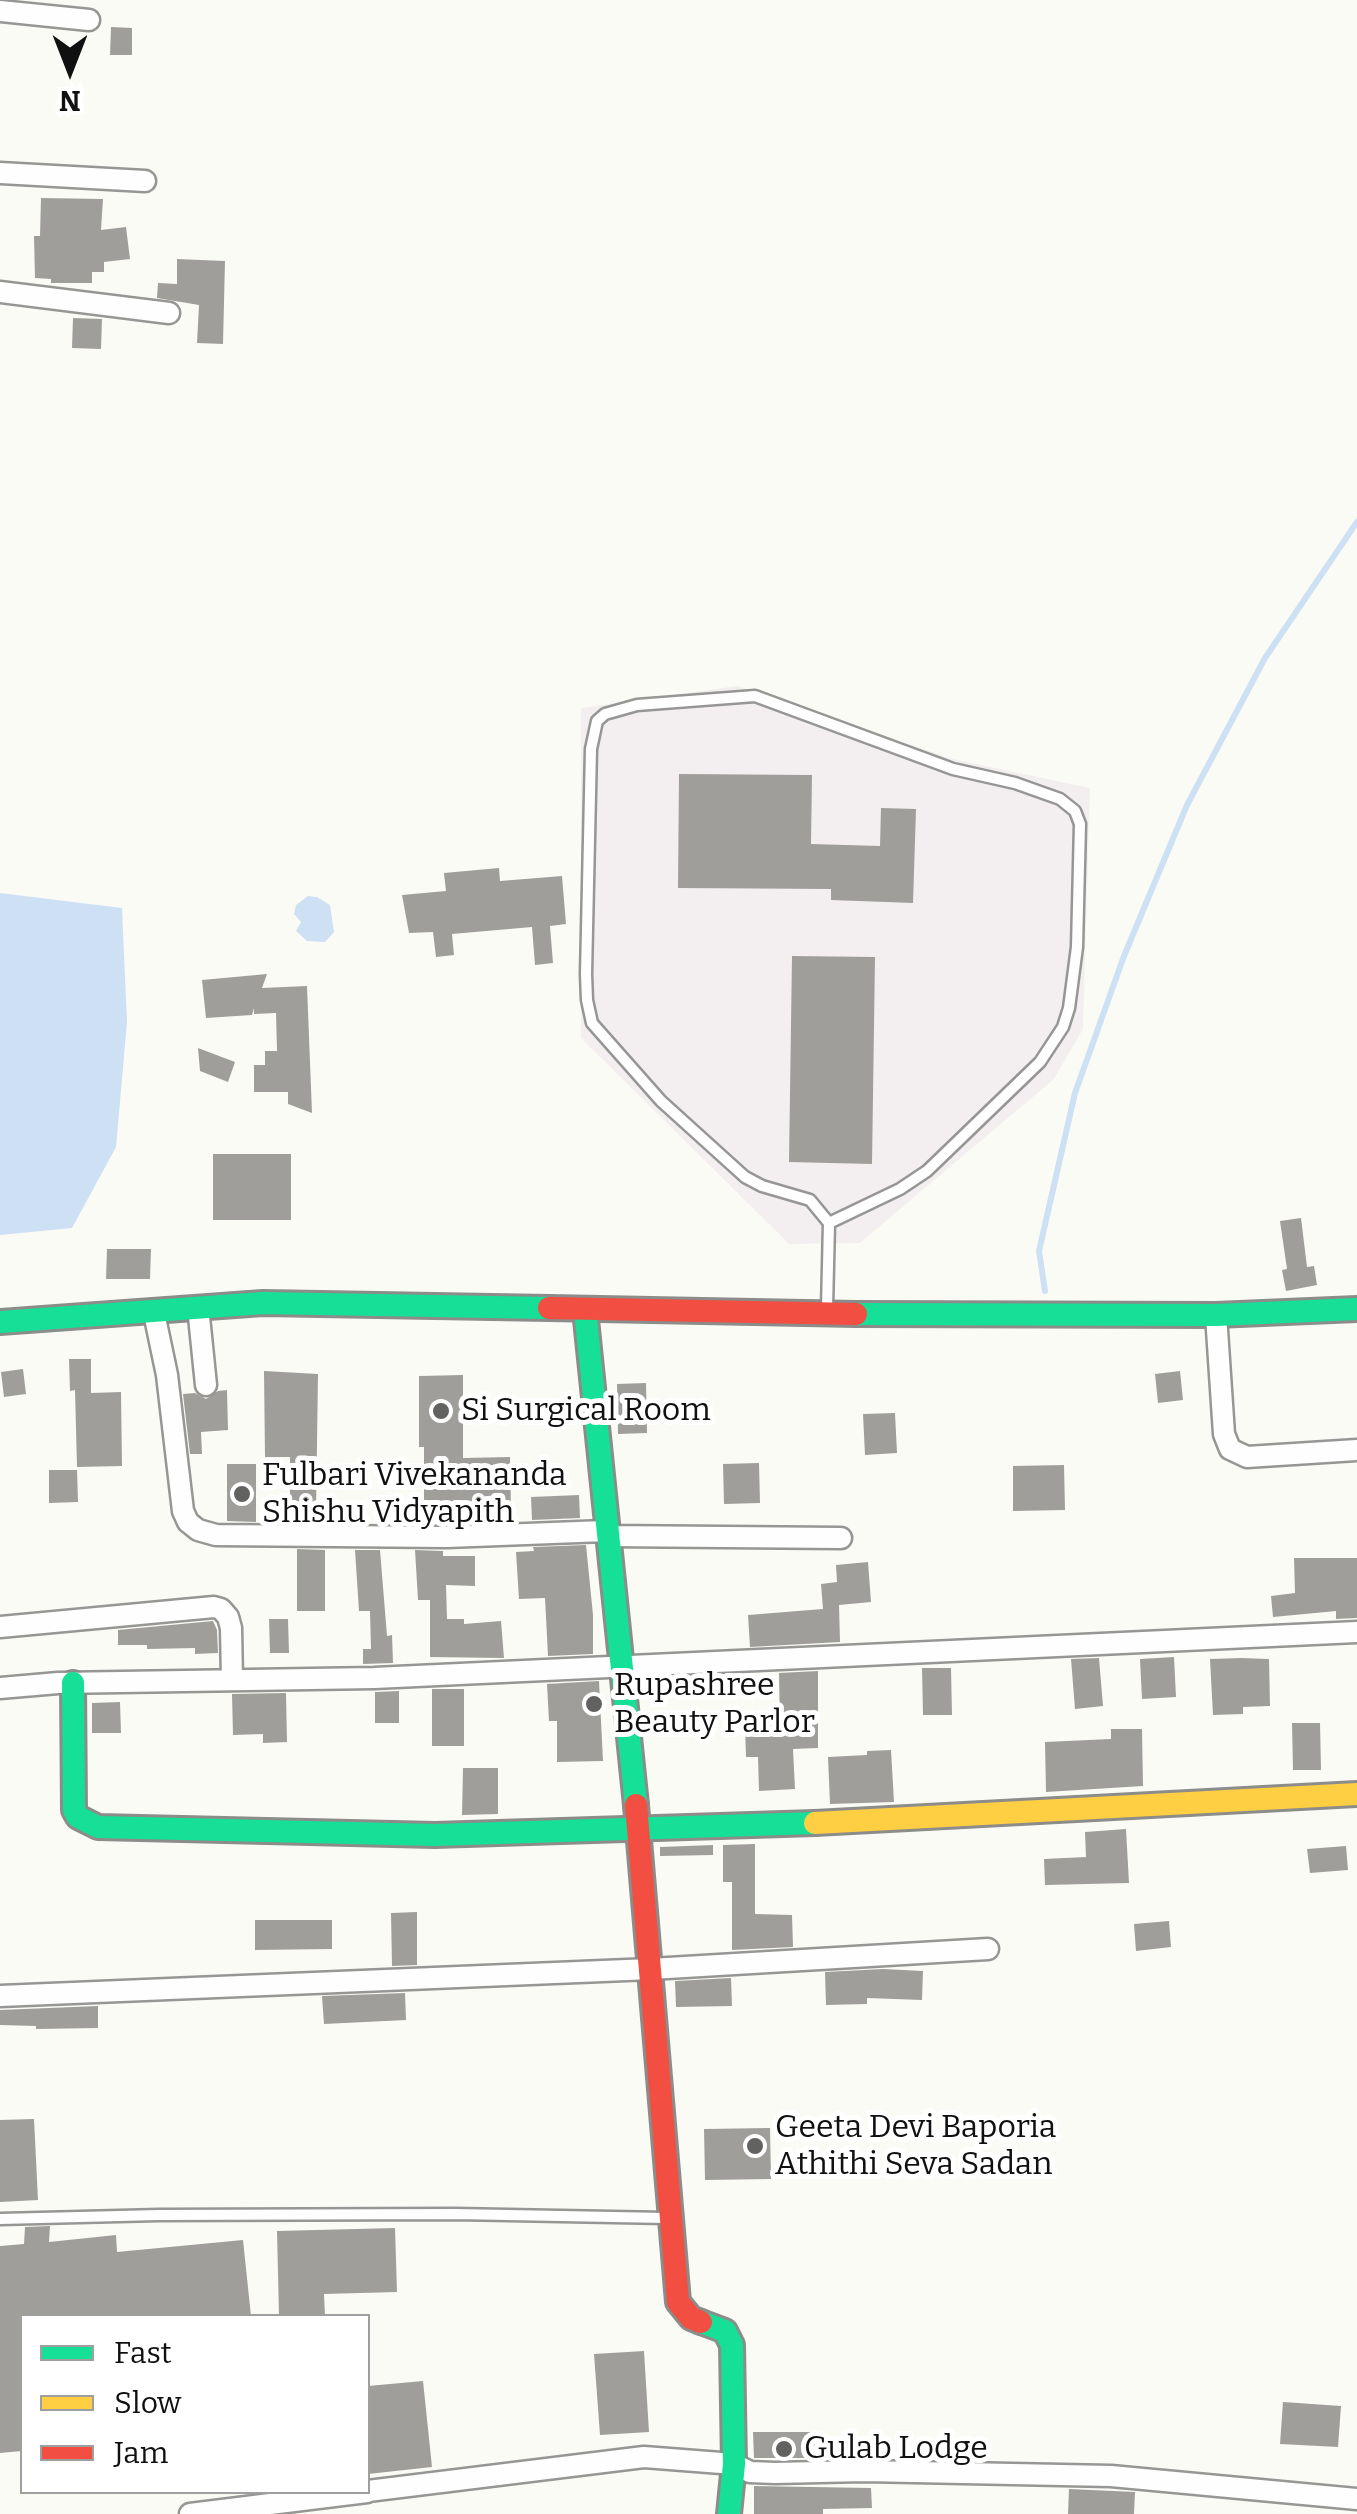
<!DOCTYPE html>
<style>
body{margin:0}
#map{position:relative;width:1357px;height:2514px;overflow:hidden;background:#fbfbf6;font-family:Bitter,serif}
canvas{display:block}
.legend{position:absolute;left:20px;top:2314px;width:350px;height:180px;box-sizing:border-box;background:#fff;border:2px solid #9f9f9f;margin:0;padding:12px 18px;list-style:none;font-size:30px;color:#101010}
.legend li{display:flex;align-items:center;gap:20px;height:50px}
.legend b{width:50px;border:2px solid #9f9f9f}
.north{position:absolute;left:20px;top:20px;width:100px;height:100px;-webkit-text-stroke:8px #fff;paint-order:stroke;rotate:180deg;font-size:28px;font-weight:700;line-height:40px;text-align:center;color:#101010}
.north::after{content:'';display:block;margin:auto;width:35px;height:45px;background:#101010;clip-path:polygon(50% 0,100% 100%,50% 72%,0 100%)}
</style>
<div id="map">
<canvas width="1357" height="2514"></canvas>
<ul class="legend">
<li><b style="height:12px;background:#16e098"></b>Fast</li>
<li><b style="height:12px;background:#ffcf43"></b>Slow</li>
<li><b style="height:12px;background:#f24e42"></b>Jam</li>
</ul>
<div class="north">N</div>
</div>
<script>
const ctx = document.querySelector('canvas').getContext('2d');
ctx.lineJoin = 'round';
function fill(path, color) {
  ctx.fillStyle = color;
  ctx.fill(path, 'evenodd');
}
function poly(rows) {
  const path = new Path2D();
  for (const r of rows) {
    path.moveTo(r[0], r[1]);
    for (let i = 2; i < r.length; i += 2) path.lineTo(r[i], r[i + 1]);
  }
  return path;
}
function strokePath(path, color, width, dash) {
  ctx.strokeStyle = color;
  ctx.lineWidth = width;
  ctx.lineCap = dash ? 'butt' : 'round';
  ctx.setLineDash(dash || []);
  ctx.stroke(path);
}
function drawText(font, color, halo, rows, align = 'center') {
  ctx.font = font + ' Bitter,serif';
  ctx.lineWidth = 10;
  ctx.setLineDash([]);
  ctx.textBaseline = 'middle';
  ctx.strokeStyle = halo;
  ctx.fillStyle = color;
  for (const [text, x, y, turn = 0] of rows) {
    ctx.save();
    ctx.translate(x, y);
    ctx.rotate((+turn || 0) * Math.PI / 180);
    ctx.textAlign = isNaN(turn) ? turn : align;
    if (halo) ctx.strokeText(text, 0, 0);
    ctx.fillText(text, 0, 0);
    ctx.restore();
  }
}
fill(poly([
 [737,686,953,759,1090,788,1083,1029,1054,1079,860,1243,789,1244,581,1038,581,708]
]), '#f3eff1');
fill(poly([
 [0,893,122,908,127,1022,116,1147,72,1228,0,1235],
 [308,896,317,897,330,905,334,932,325,942,307,941,296,931,301,922,294,914,296,905]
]), '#cee0f4');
strokePath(poly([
 [1045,1291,1039,1251,1075,1093,1124,956,1187,805,1265,658,1357,522]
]), '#cee0f4', 6);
fill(poly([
 [111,27,132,28,132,55,110,55],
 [41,198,103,199,101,230,126,227,130,259,104,262,104,272,92,272,92,283,51,283,51,279,35,278,34,236,40,236],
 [177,259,225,261,223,344,197,343,199,305,157,298,158,283,177,284],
 [73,318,102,319,101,349,72,348],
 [679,774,812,775,811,844,880,846,881,808,916,809,913,903,831,900,831,889,678,888],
 [499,868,500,881,562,876,566,924,550,926,553,963,535,965,532,927,452,934,454,955,436,957,433,932,409,933,402,895,446,891,444,873],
 [792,956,875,957,872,1164,789,1162],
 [267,974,262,988,307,986,312,1113,288,1104,288,1092,254,1092,254,1065,265,1065,265,1051,277,1051,276,1013,254,1014,254,1008,252,1015,206,1018,202,980],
 [198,1048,235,1062,228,1082,200,1071],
 [213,1154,291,1154,291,1220,213,1220],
 [1301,1218,1307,1267,1314,1266,1317,1285,1286,1291,1282,1270,1287,1269,1280,1221],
 [107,1249,151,1249,150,1279,106,1279],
 [69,1359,91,1359,91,1393,121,1392,122,1466,77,1467,75,1390,70,1391],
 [23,1369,26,1394,4,1397,1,1372],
 [264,1371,318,1374,316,1513,290,1512,290,1457,265,1457],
 [1180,1371,1183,1400,1158,1403,1155,1374],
 [463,1375,463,1458,510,1457,511,1512,424,1511,424,1447,419,1447,419,1376],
 [646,1383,647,1433,618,1434,617,1384],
 [227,1390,228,1430,201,1432,202,1454,190,1454,183,1394,195,1393,206,1399,218,1391],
 [895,1413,897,1453,865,1455,863,1414],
 [759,1463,760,1503,724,1504,723,1464],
 [227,1464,256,1464,256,1522,227,1521],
 [1064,1465,1065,1510,1013,1511,1013,1466],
 [49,1470,77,1470,78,1502,49,1503],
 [579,1495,580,1518,532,1520,531,1497],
 [586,1545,593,1615,593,1654,548,1656,545,1598,519,1599,516,1552,534,1551,533,1547],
 [297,1549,325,1550,325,1611,297,1611],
 [355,1550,380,1550,387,1636,392,1635,393,1663,363,1664,363,1649,371,1649,370,1611,359,1611],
 [415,1550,443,1551,443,1556,475,1556,475,1586,446,1585,447,1619,464,1619,464,1624,501,1621,504,1658,430,1657,430,1600,418,1600],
 [1294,1558,1357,1558,1357,1618,1336,1619,1336,1611,1273,1617,1271,1596,1295,1593],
 [868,1562,871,1602,839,1605,840,1642,750,1647,748,1615,823,1609,821,1584,837,1582,836,1565],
 [269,1619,288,1619,289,1653,270,1653],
 [213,1621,217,1630,218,1653,195,1654,195,1648,147,1649,147,1645,118,1645,118,1630],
 [1174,1657,1176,1697,1142,1699,1140,1659],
 [1099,1658,1103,1706,1075,1709,1071,1659],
 [1241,1658,1269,1659,1270,1706,1243,1707,1243,1714,1213,1715,1210,1659],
 [922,1668,951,1668,952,1715,923,1715],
 [818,1671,818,1748,793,1749,795,1789,759,1791,758,1757,746,1757,745,1726,780,1725,779,1673],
 [599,1681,603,1761,557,1762,557,1721,549,1721,547,1684],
 [432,1689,464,1689,464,1746,432,1746],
 [399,1691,399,1723,375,1723,375,1692],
 [286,1693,287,1742,263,1743,263,1734,233,1735,232,1694],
 [120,1702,121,1733,92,1733,92,1703],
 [1292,1723,1320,1723,1321,1770,1293,1770],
 [1111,1729,1142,1729,1143,1786,1046,1792,1045,1742,1111,1739],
 [891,1750,894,1802,830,1804,828,1757,867,1755,867,1751],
 [463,1768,498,1768,498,1814,462,1815],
 [1126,1829,1129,1883,1045,1885,1044,1859,1086,1857,1085,1832],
 [755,1844,755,1914,792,1915,793,1947,732,1950,732,1882,723,1882,723,1845],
 [713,1845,713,1855,660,1856,660,1847],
 [1346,1846,1348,1870,1310,1873,1307,1849],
 [417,1912,417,1965,392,1966,391,1913],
 [255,1920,332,1920,332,1949,255,1950],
 [1169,1921,1171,1947,1136,1951,1134,1924],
 [883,1969,923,1971,922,2000,867,1998,867,2004,826,2005,825,1972],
 [731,1978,732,2006,676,2007,675,1981],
 [405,1993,406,2020,324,2024,322,1996],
 [98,2006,98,2028,36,2029,36,2026,0,2025,0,2010],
 [34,2119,38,2200,0,2202,0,2120],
 [770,2128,771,2179,705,2180,704,2129],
 [50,2226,49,2242,116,2235,117,2252,243,2240,251,2316,22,2316,22,2451,0,2453,0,2246,24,2244,25,2227],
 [395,2228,397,2292,324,2294,325,2316,279,2316,277,2231],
 [644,2351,649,2432,600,2435,594,2354],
 [423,2381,432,2467,368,2474,368,2386],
 [1283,2402,1341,2406,1338,2447,1280,2444],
 [753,2432,815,2432,815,2458,754,2458],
 [754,2486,871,2488,872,2508,823,2509,823,2514,754,2514],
 [1069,2489,1135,2492,1134,2514,1068,2514]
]), '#9f9e9b');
const lane = poly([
 [827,1308,829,1223,900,1189,927,1171,1040,1062,1063,1027,1069,1008,1077,947,1080,824,1075,811,1060,799,1015,783,953,769,755,696,637,705,605,714,597,721,591,749,586,974,587,1000,592,1023,661,1101,745,1177,762,1186,810,1200,829,1223],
 [0,2219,159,2215,455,2214,666,2218]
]);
const street = poly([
 [0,11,89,20],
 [0,173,145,181],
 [0,292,169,313],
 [198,1307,206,1385],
 [154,1313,167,1375,183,1511,188,1522,198,1530,216,1535,447,1537,605,1531],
 [1216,1315,1224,1434,1230,1449,1247,1457,1357,1450],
 [607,1536,841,1538],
 [0,1627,214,1607,221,1609,228,1617,231,1628,232,1680],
 [0,1688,58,1683,374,1678,1357,1632],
 [0,1996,651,1969,988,1949],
 [368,2491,644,2457,734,2464,750,2472,775,2473,864,2471,1111,2476,1357,2499],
 [190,2514,367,2492]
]);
const fast = poly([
 [585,1310,636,1805],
 [856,1314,1216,1315,1357,1309],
 [0,1322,263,1303,549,1308],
 [73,1683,74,1810,78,1817,98,1827,435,1835,815,1823],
 [701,2322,725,2331,732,2345,734,2464,729,2514]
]);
const slow = poly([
 [815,1823,1357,1794]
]);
const jam = poly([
 [549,1308,856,1314],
 [636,1805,678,2302,691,2318,701,2322]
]);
strokePath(lane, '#969694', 15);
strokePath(street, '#969694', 25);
strokePath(fast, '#8c8c8a', 28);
strokePath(slow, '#8c8c8a', 28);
strokePath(jam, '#8c8c8a', 28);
strokePath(lane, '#fefefe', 10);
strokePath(street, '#fefefe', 20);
strokePath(fast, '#16e098', 22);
strokePath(slow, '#ffcf43', 22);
strokePath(jam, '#f24e42', 22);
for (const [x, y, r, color] of [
 [441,1411,10,"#626260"],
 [242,1494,10,"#626260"],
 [594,1704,10,"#626260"],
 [755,2146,10,"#626260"],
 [784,2449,10,"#626260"]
]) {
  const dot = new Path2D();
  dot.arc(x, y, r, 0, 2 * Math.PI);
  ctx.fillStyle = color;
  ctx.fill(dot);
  strokePath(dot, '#fff', 4);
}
drawText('32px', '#101010', '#fff', [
 ["Si Surgical Room",461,1411],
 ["Fulbari Vivekananda",262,1476],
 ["Shishu Vidyapith",262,1513],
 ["Rupashree",614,1686],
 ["Beauty Parlor",614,1723],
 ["Geeta Devi Baporia",775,2128],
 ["Athithi Seva Sadan",775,2165],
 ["Gulab Lodge",804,2449]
], 'left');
</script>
